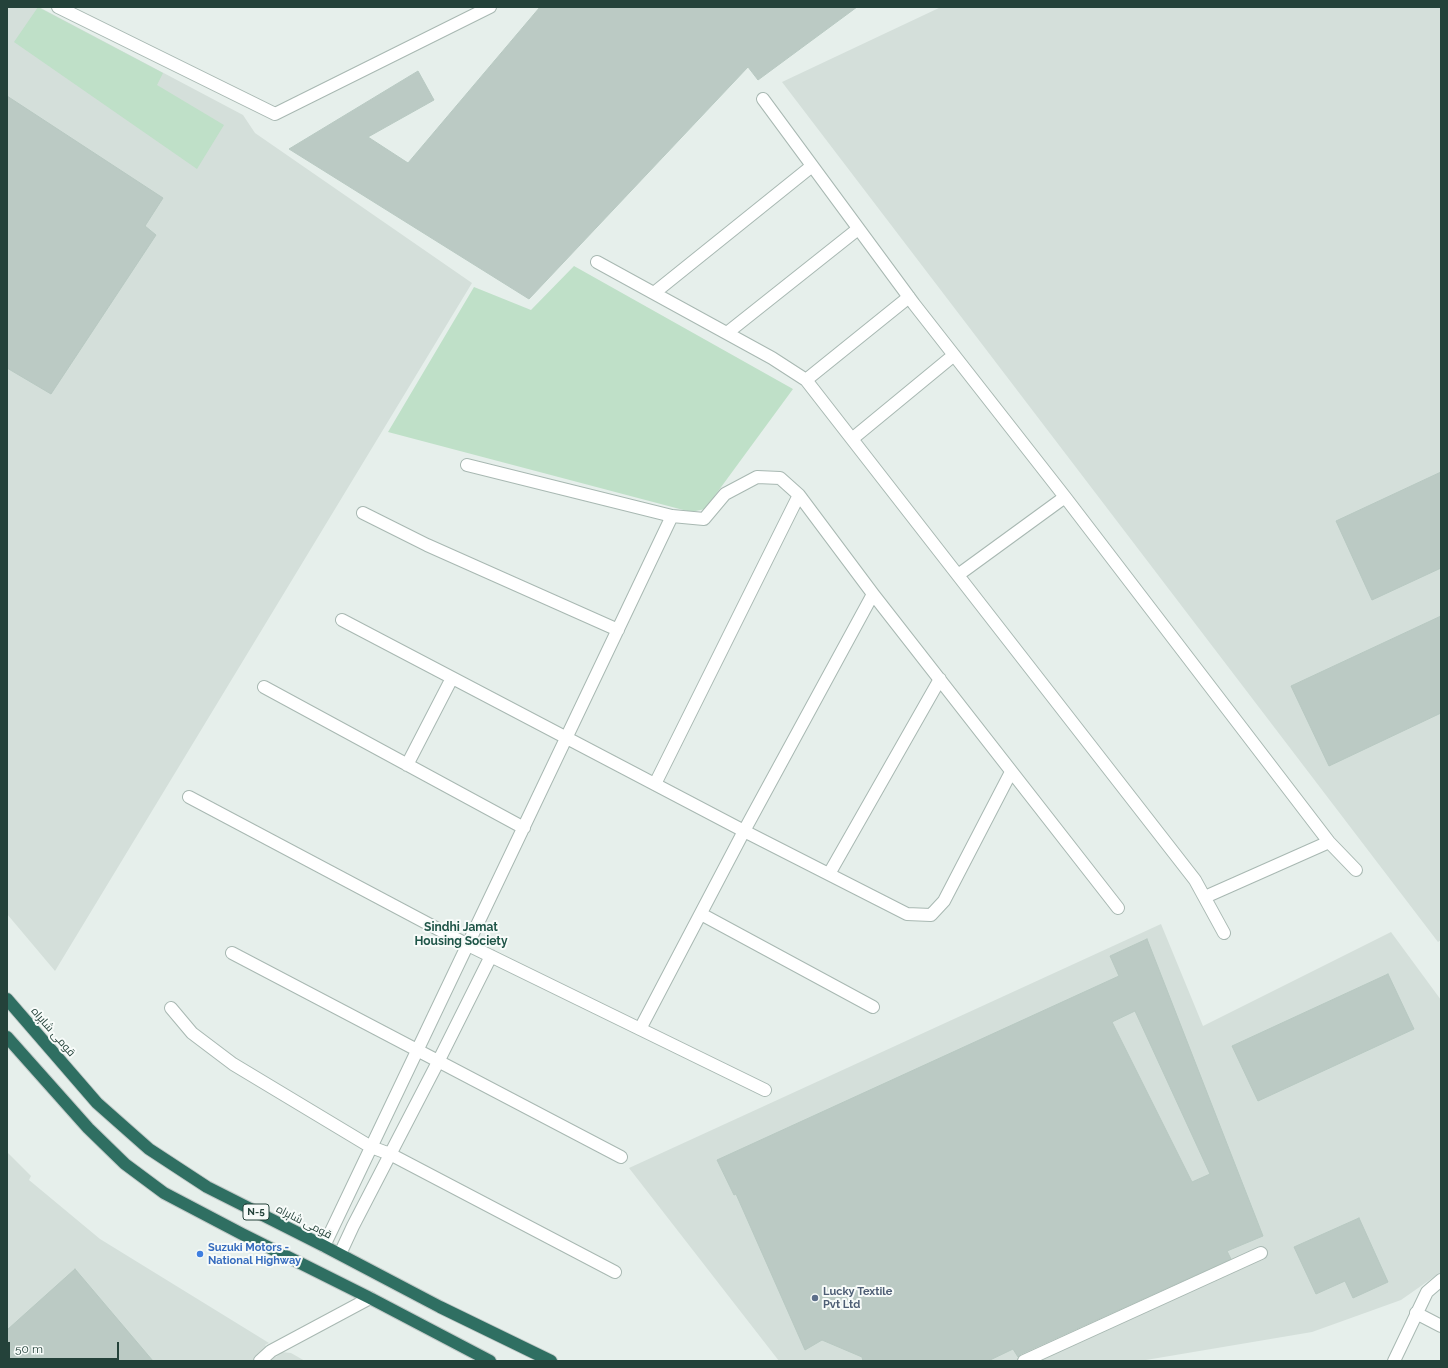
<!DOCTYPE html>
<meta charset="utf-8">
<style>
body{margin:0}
#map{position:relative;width:1448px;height:1368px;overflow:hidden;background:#e6efeb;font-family:Raleway,sans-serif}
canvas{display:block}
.frame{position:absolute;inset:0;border:8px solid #24423a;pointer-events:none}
.scale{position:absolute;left:8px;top:1342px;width:111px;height:18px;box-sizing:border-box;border:2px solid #24423a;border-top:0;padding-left:5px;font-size:12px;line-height:14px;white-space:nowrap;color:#24423a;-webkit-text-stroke:3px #f7fbf9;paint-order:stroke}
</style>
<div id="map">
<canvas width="1448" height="1368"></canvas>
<div class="frame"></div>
<div class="scale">50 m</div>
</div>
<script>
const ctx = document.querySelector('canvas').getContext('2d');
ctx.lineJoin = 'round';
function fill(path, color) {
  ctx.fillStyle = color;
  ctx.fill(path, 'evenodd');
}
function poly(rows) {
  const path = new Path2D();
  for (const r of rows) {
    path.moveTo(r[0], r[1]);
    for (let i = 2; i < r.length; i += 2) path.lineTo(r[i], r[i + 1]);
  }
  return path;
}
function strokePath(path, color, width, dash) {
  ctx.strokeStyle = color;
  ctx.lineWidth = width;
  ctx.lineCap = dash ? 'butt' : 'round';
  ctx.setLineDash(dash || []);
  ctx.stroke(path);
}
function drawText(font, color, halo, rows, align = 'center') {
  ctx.font = font + ' Raleway,Cairo,sans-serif';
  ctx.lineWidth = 4;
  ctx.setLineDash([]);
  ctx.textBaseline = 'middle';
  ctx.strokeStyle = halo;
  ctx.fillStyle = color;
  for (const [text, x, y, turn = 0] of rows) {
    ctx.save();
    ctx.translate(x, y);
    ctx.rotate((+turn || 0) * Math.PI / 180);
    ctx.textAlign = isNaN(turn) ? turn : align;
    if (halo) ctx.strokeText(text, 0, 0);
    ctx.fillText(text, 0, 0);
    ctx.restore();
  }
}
fill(poly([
 [7,7,39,7,243,115,255,133,472,283,55,971,7,914],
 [941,7,1441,7,1441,940,1438,942,782,82],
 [1161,924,1203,1026,1391,932,1441,1000,1441,1272,1401,1300,1312,1332,1140,1361,779,1361,629,1168],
 [7,1152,31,1176,29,1180,100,1239,269,1343,265,1345,276,1357,282,1352,291,1353,305,1361,7,1361]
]), '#d4dfda');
fill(poly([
 [38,7,163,73,157,85,224,125,197,169,14,42],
 [574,266,793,389,705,509,691,512,388,432,474,287,531,310]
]), '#bfe0c8');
const building = poly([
 [540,7,857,7,758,80,748,67,529,299,289,149,418,71,434,100,368,137,408,163,540,7],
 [7,96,163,198,145,226,156,235,51,394,7,368,7,96],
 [1441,472,1441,568,1372,600,1336,521,1441,472],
 [1441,616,1441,713,1329,766,1291,686,1441,616],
 [1147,939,1263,1236,1227,1251,1231,1259,1021,1354,1018,1357,1013,1349,988,1361,863,1361,862,1357,822,1340,805,1350,736,1194,734,1195,717,1160,1119,976,1110,956,1147,939],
 [1135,1011,1210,1174,1192,1182,1112,1022,1135,1011],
 [1388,974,1414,1029,1258,1101,1232,1046,1388,974],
 [1359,1218,1388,1282,1353,1298,1345,1281,1316,1294,1294,1247,1359,1218],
 [75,1269,153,1361,7,1361,7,1330,75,1269]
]);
fill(building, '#bbcac4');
strokePath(building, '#b8c9c2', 1);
const minor = poly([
 [58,7,275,114,490,7],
 [763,99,914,304,1065,497,1329,842,1356,870],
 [597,262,772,358,806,380,1195,880,1224,933],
 [654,293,812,166],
 [727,333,858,229],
 [806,380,909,297],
 [852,439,954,355],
 [467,465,672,516,704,519,725,494,757,477,780,478,799,495,873,594,1118,908],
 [363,513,427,545,618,630],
 [958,575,1065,497],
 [342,620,744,831,907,914,931,915,944,901,1011,772],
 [264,687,524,828],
 [407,765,452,678],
 [655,784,799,495],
 [189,797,468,945,765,1090],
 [829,874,940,679],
 [1205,897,1329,842],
 [701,914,873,1007],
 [232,953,621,1157],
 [171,1008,192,1033,233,1064,371,1147,390,1154,615,1272],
 [640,1029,744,831,873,594],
 [324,1246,672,516],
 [340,1254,353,1226,438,1062,491,956],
 [1416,1313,1441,1326],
 [260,1361,271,1351,370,1298],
 [1024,1361,1261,1253],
 [1394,1361,1427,1292,1441,1280]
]);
const highway = poly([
 [7,999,97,1103,149,1149,207,1187,324,1246,440,1307,551,1361],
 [7,1037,88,1128,125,1164,164,1193,242,1234,370,1298,490,1361]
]);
strokePath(minor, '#a8b8b2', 14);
strokePath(highway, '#c2cac8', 14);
strokePath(minor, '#fff', 12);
strokePath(highway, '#2f6f62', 12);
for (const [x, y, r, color] of [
 [200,1254,4,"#3f7fe0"],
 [815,1298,4,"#5c6f8a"]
]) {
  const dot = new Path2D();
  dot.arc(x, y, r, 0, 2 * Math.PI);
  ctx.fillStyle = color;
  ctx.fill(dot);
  strokePath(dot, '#f7fbf9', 1.5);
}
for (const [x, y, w] of [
 [256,1212,26]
]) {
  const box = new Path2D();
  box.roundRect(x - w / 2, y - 8, w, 16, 3);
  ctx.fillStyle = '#f7fbf9';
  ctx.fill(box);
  strokePath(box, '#24423a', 1);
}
drawText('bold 10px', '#24423a', null, [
 ["N-5",256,1212]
]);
drawText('11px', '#24423a', '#f7fbf9', [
 ["قومی شاہراہ",53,1032,49],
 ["قومی شاہراہ",304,1222,27]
]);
drawText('bold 11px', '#366cbe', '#f7fbf9', [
 ["Suzuki Motors -",208,1248],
 ["National Highway",208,1261]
], 'left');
drawText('bold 11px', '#4e5e75', '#f7fbf9', [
 ["Lucky Textile",823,1292],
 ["Pvt Ltd",823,1305]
], 'left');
drawText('bold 12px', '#1f5548', '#f7fbf9', [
 ["Sindhi Jamat",461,927],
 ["Housing Society",461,941]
]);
</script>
